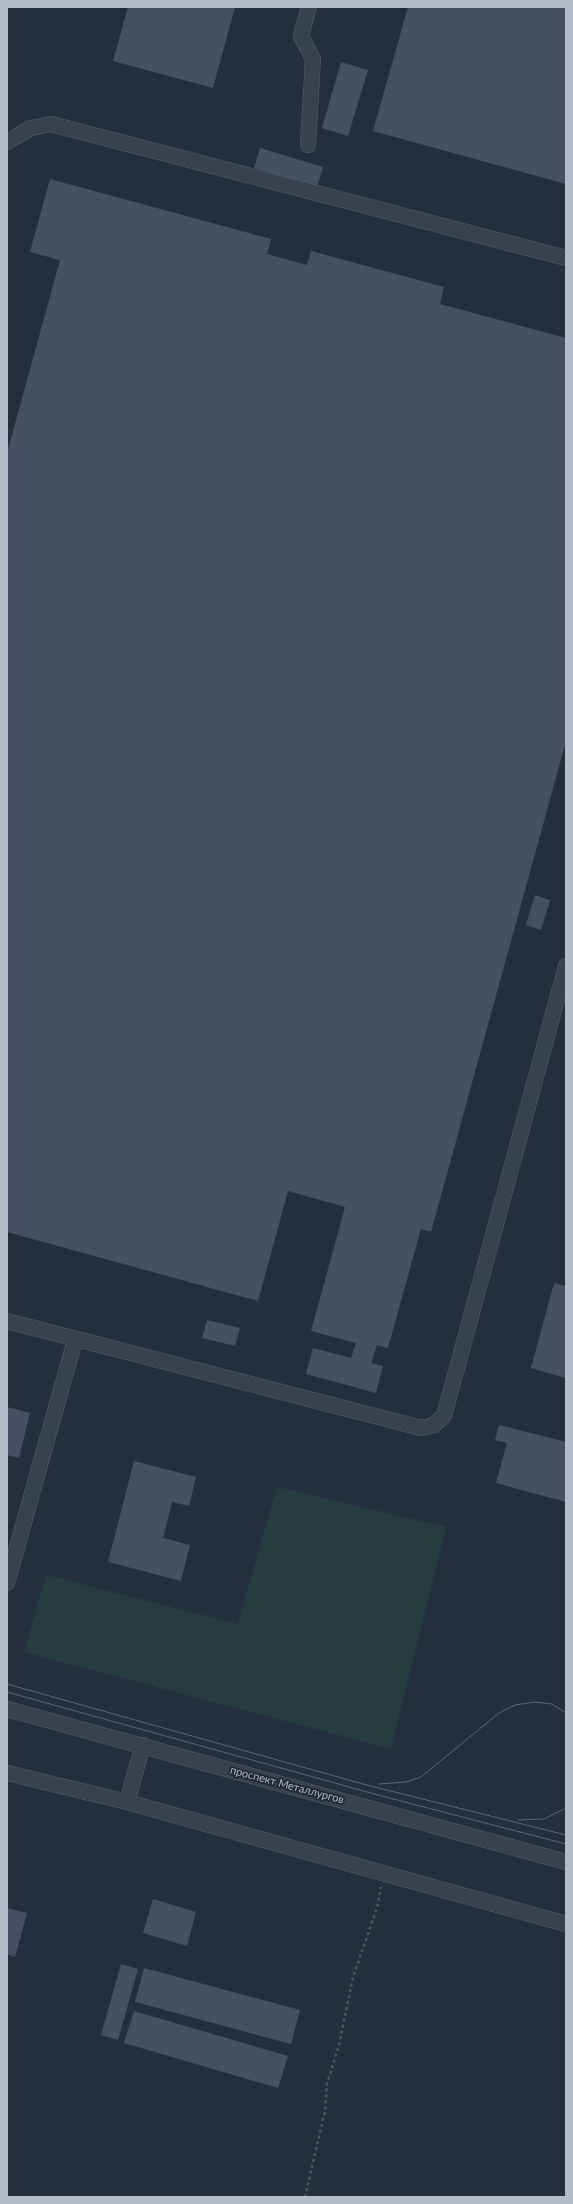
<!DOCTYPE html>
<meta charset="utf-8">
<style>
body{margin:0}
#map{position:relative;width:573px;height:2204px;overflow:hidden;background:#242f3e;font-family:Lato,sans-serif}
canvas{display:block}
.frame{position:absolute;inset:0;border:8px solid #b4bcc9;pointer-events:none}
</style>
<div id="map">
<canvas width="573" height="2204"></canvas>
<div class="frame"></div>
</div>
<script>
const ctx = document.querySelector('canvas').getContext('2d');
ctx.lineJoin = 'round';
function fill(path, color) {
  ctx.fillStyle = color;
  ctx.fill(path, 'evenodd');
}
function poly(rows) {
  const path = new Path2D();
  for (const r of rows) {
    path.moveTo(r[0], r[1]);
    for (let i = 2; i < r.length; i += 2) path.lineTo(r[i], r[i + 1]);
  }
  return path;
}
function strokePath(path, color, width, dash) {
  ctx.strokeStyle = color;
  ctx.lineWidth = width;
  ctx.lineCap = dash ? 'butt' : 'round';
  ctx.setLineDash(dash || []);
  ctx.stroke(path);
}
function drawText(font, color, halo, rows, align = 'center') {
  ctx.font = font + ' Lato,sans-serif';
  ctx.lineWidth = 3.5;
  ctx.setLineDash([]);
  ctx.textBaseline = 'middle';
  ctx.strokeStyle = halo;
  ctx.fillStyle = color;
  for (const [text, x, y, turn = 0] of rows) {
    ctx.save();
    ctx.translate(x, y);
    ctx.rotate((+turn || 0) * Math.PI / 180);
    ctx.textAlign = isNaN(turn) ? turn : align;
    if (halo) ctx.strokeText(text, 0, 0);
    ctx.fillText(text, 0, 0);
    ctx.restore();
  }
}
fill(poly([
 [277,1487,446,1527,391,1749,24,1652,46,1575,238,1624]
]), '#263c3f');
fill(poly([
 [128,7,235,7,213,88,113,61],
 [408,7,566,8,566,184,373,131],
 [341,62,368,70,348,136,322,128],
 [260,148,323,167,317,187,254,168],
 [50,179,271,239,267,254,307,265,311,251,444,287,440,304,566,338,566,741,431,1232,421,1229,388,1348,377,1345,371,1363,383,1366,376,1393,306,1374,313,1348,351,1358,356,1343,311,1331,345,1207,288,1191,258,1301,7,1232,7,453,60,260,30,252],
 [535,895,550,900,541,930,526,925],
 [554,1283,566,1286,566,1378,531,1368],
 [207,1320,240,1328,235,1346,202,1338],
 [7,1407,30,1413,19,1458,7,1455],
 [499,1425,566,1442,566,1502,496,1483,507,1443,495,1440],
 [134,1461,196,1477,189,1506,172,1502,163,1538,190,1545,181,1581,108,1562],
 [153,1899,196,1912,187,1946,143,1933],
 [7,1908,27,1913,15,1957,7,1954],
 [121,1964,138,1969,118,2040,101,2035],
 [144,1968,300,2010,291,2044,135,2002],
 [134,2011,288,2056,278,2088,124,2043]
]), '#455162');
const minor = poly([
 [7,142,31,128,51,124,566,258],
 [308,145,313,59,301,36,309,7],
 [7,1321,421,1428,434,1425,444,1416,566,966],
 [7,1583,75,1340],
 [7,1709,566,1862],
 [7,1773,127,1802,566,1924],
 [127,1802,143,1745]
]);
strokePath(minor, '#565f6c', 16);
strokePath(poly([
 [305,2197,325,2111,327,2084,339,2045,353,1977,377,1908,381,1887]
]), '#44595c', 2.5, [3, 3]);
strokePath(minor, '#38414e', 15);
strokePath(poly([
 [7,1684,363,1784,566,1835],
 [7,1692,378,1795,566,1844],
 [379,1784,406,1782,421,1777,499,1713,515,1705,535,1702,552,1704,566,1713],
 [518,1820,544,1819,566,1808]
]), '#5a6575', 1);
drawText('11px', '#b4bcc9', '#1d2633', [
 ["проспект Металлургов",287,1785,15]
]);
</script>
